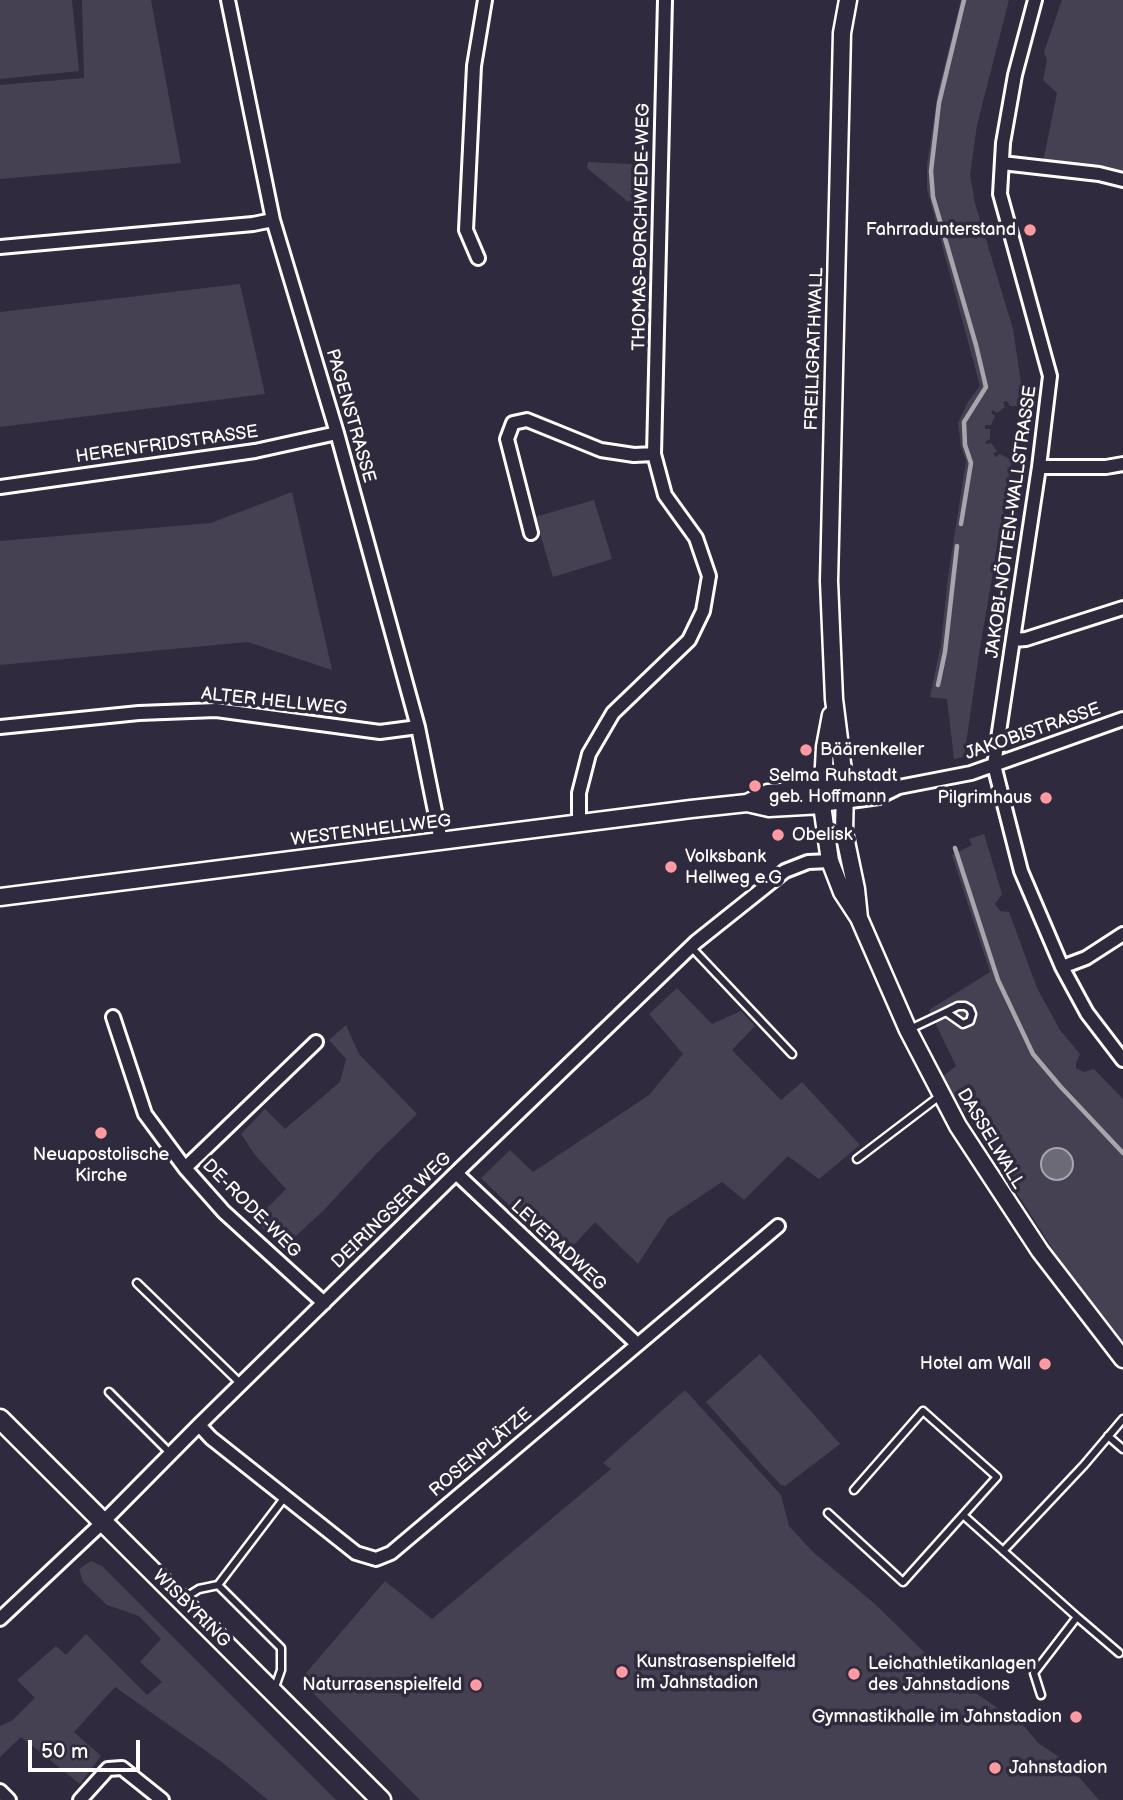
<!DOCTYPE html>
<meta charset="utf-8">
<style>
body{margin:0}
#map{position:relative;width:1123px;height:1800px;overflow:hidden;background:#2f2a3d;font-family:"Balsamiq Sans",sans-serif}
canvas{display:block}
.scale{position:absolute;left:28px;top:1740px;width:112px;height:32px;box-sizing:border-box;border:4px solid #fff;border-top:0;padding-left:9px;font-size:21px;line-height:24px;white-space:nowrap;color:#fff;-webkit-text-stroke:5px #2f2a3d;paint-order:stroke}
</style>
<div id="map">
<canvas width="1123" height="1800"></canvas>
<div class="scale">50 m</div>
</div>
<script>
const ctx = document.querySelector('canvas').getContext('2d');
ctx.lineJoin = 'round';
function fill(path, color) {
  ctx.fillStyle = color;
  ctx.fill(path, 'evenodd');
}
function poly(rows) {
  const path = new Path2D();
  for (const r of rows) {
    if (r.length === 3) {
      path.moveTo(r[0] + r[2], r[1]);
      path.arc(r[0], r[1], r[2], 0, 2 * Math.PI);
      continue;
    }
    path.moveTo(r[0], r[1]);
    for (let i = 2; i < r.length; i += 2) path.lineTo(r[i], r[i + 1]);
  }
  return path;
}
function strokePath(path, color, width, dash) {
  ctx.strokeStyle = color;
  ctx.lineWidth = width;
  ctx.lineCap = dash ? 'butt' : 'round';
  ctx.setLineDash(dash || []);
  ctx.stroke(path);
}
function drawText(font, color, halo, rows, align = 'center') {
  ctx.font = font + ' "Balsamiq Sans",sans-serif';
  ctx.lineWidth = 7;
  ctx.setLineDash([]);
  ctx.textBaseline = 'middle';
  ctx.strokeStyle = halo;
  ctx.fillStyle = color;
  for (const [text, x, y, turn = 0] of rows) {
    ctx.save();
    ctx.translate(x, y);
    ctx.rotate((+turn || 0) * Math.PI / 180);
    ctx.textAlign = isNaN(turn) ? turn : align;
    if (halo) ctx.strokeText(text, 0, 0);
    ctx.fillText(text, 0, 0);
    ctx.restore();
  }
}
fill(poly([
 [0,0,72,0,79,71,0,79],
 [82,0,151,0,181,163,0,179,0,85,84,78],
 [961,0,1009,0,977,125,970,175,975,203,1013,329,1023,396,1022,406,1010,406,1007,401,1003,402,1005,407,997,413,993,410,991,413,995,416,991,425,985,425,985,429,990,429,990,439,986,441,986,444,991,443,997,451,993,454,996,457,1000,454,1012,460,979,654,964,757,954,759,947,699,930,697,941,644,948,577,966,461,961,447,958,423,969,400,980,386,927,189,927,165,938,92],
 [1062,0,1123,0,1123,174,1079,165,1043,162,1057,93,1043,80,1047,60,1044,52],
 [588,162,650,165,649,203,627,201,587,168],
 [240,284,265,394,0,427,0,312],
 [292,492,332,670,248,642,0,665,0,541,211,523],
 [594,500,612,559,553,577,535,517],
 [984,834,1002,894,995,904,1000,911,1009,912,1037,988,1060,1030,1080,1054,1076,1063,1076,1068,1084,1072,1094,1069,1123,1099,1123,1342,1065,1268,942,1077,956,1066,929,1010,990,972,952,855,972,845,969,839],
 [677,988,712,1024,741,1011,755,1026,732,1050,781,1100,802,1082,860,1145,819,1179,788,1156,744,1200,722,1182,668,1218,638,1264,595,1222,563,1257,481,1178,510,1150,533,1172,649,1095,683,1054,649,1014],
 [346,1025,359,1054,417,1114,377,1153,324,1210,284,1247,254,1221,286,1189,255,1155,241,1134,265,1109,285,1129,340,1082,346,1059,329,1040],
 [760,1354,840,1444,785,1486,781,1485,763,1466,706,1402],
 [685,1390,781,1495,789,1526,813,1552,875,1604,927,1655,917,1666,940,1688,946,1682,960,1695,967,1687,1024,1726,1038,1743,1065,1761,1099,1800,420,1800,300,1680,385,1581,432,1619,611,1469,603,1463],
 [91,1561,102,1566,336,1800,268,1800,223,1763,115,1687,74,1732,101,1756,80,1784,21,1737,0,1757,0,1726,13,1720,35,1698,17,1680,56,1646,66,1655,86,1634,147,1695,162,1682,140,1662,161,1639,139,1616,107,1605,83,1582,79,1569]
]), '#464152');
const water = poly([
 [1057,1164,16]
]);
fill(water, '#6d6a77');
strokePath(water, '#a7a6ad', 2);
strokePath(poly([
 [961,524,971,463,965,445,964,422,986,387,976,345,933,197,931,171,939,103,964,0],
 [938,685,945,652,957,546],
 [955,848,998,980,1033,1054,1060,1086,1123,1153]
]), '#a7a6ad', 4.5);
const service = poly([
 [691,947,792,1054],
 [910,1029,946,1012,963,1024,970,1021,972,1014,970,1009,965,1006,958,1006,946,1012],
 [857,1159,941,1095],
 [137,1283,241,1384],
 [109,1392,171,1454],
 [1108,1436,1123,1449],
 [854,1490,923,1411,997,1477,963,1515,1077,1617,1034,1673,1041,1695],
 [828,1513,903,1582,963,1515],
 [1003,1551,1084,1465,1123,1419],
 [218,1585,285,1497],
 [183,1599,199,1589,218,1585,281,1648,281,1670,274,1690],
 [1077,1617,1119,1653]
]);
const minor = poly([
 [228,0,273,220,337,433,418,727,441,841],
 [1035,0,1015,75,1003,143,1000,194,1050,376,1039,467,994,765,1021,871,1062,967,1087,1013,1123,1060],
 [1002,163,1099,174,1123,180],
 [0,247,253,224,273,220],
 [478,258,466,230,474,66,485,0],
 [1039,467,1106,467,1123,464],
 [0,487,255,451,337,433],
 [531,533,507,439,513,423,527,420,601,450,634,455,654,454],
 [1013,640,1026,639,1123,608],
 [0,727,139,713,216,710,380,732,418,727],
 [845,787,877,783,899,787],
 [822,805,879,797,899,787,971,773,1123,719],
 [579,822,579,793,589,754,613,713,689,640,703,611,709,576,696,538,665,495,654,454,665,0],
 [1062,967,1086,958,1123,934],
 [113,1017,145,1114,185,1168,224,1212,324,1303],
 [185,1168,316,1042],
 [456,1173,637,1344],
 [199,1425,211,1438,356,1553,376,1559,391,1553,778,1226],
 [0,1619,102,1523,199,1425,456,1173,696,942,785,871,808,862,830,861],
 [0,1791,9,1800],
 [80,1800,108,1769,122,1768,162,1800]
]);
const tertiary = poly([
 [848,0,842,33,829,581,834,699,845,787,844,832,856,889,859,918],
 [831,715,825,747,822,805,830,861,842,892,859,918,908,1030,958,1126,1040,1251,1123,1359],
 [747,803,768,793,832,788],
 [0,897,691,809,747,803,769,808,822,805]
]);
const secondary = poly([
 [0,1419,381,1800]
]);
strokePath(service, '#fff', 11);
strokePath(minor, '#fff', 18);
strokePath(tertiary, '#fff', 21);
strokePath(secondary, '#fff', 23);
strokePath(service, '#2f2a3d', 6);
strokePath(minor, '#2f2a3d', 12);
strokePath(tertiary, '#2f2a3d', 16);
strokePath(secondary, '#2f2a3d', 18);
for (const [x, y, r, color] of [
 [1030,230,7,"#ff9aa2"],
 [806,750,7,"#ff9aa2"],
 [755,786,7,"#ff9aa2"],
 [1046,798,7,"#ff9aa2"],
 [778,835,7,"#ff9aa2"],
 [671,867,7,"#ff9aa2"],
 [101,1133,7,"#ff9aa2"],
 [1045,1364,7,"#ff9aa2"],
 [622,1672,7,"#ff9aa2"],
 [854,1674,7,"#ff9aa2"],
 [476,1685,7,"#ff9aa2"],
 [1076,1717,7,"#ff9aa2"],
 [995,1768,7,"#ff9aa2"]
]) {
  const dot = new Path2D();
  dot.arc(x, y, r, 0, 2 * Math.PI);
  ctx.fillStyle = color;
  ctx.fill(dot);
  strokePath(dot, '#2f2a3d', 2.5);
}
drawText('18px', '#fff', '#2f2a3d', [
 ["THOMAS-BORCHWEDE-WEG",642,227,-89],
 ["FREILIGRATHWALL",815,349,-88],
 ["PAGENSTRASSE",350,416,74],
 ["HERENFRIDSTRASSE",167,445,-8],
 ["JAKOBI-NÖTTEN-WALLSTRASSE",1012,522,-82],
 ["ALTER HELLWEG",274,702,6],
 ["JAKOBISTRASSE",1033,732,-19],
 ["WESTENHELLWEG",371,831,-7],
 ["DASSELWALL",990,1139,59],
 ["DE-RODE-WEG",251,1209,45],
 ["DEIRINGSER WEG",392,1211,-44],
 ["LEVERADWEG",558,1246,43],
 ["ROSENPLÄTZE",481,1453,-40],
 ["WISBYRING",191,1609,45]
]);
drawText('18px', '#fff', '#2f2a3d', [
 ["Fahrradunterstand",1016,230,"right"],
 ["Bäärenkeller",820,750],
 ["Selma Ruhstadt",769,776],
 ["geb. Hoffmann",769,797],
 ["Pilgrimhaus",1032,798,"right"],
 ["Obelisk",792,835],
 ["Volksbank",685,857],
 ["Hellweg e.G",685,878],
 ["Neuapostolische",101,1155,"center"],
 ["Kirche",101,1176,"center"],
 ["Hotel am Wall",1031,1364,"right"],
 ["Kunstrasenspielfeld",636,1662],
 ["im Jahnstadion",636,1683],
 ["Leichathletikanlagen",868,1664],
 ["des Jahnstadions",868,1685],
 ["Naturrasenspielfeld",462,1685,"right"],
 ["Gymnastikhalle im Jahnstadion",1062,1717,"right"],
 ["Jahnstadion",1009,1768]
], 'left');
</script>
